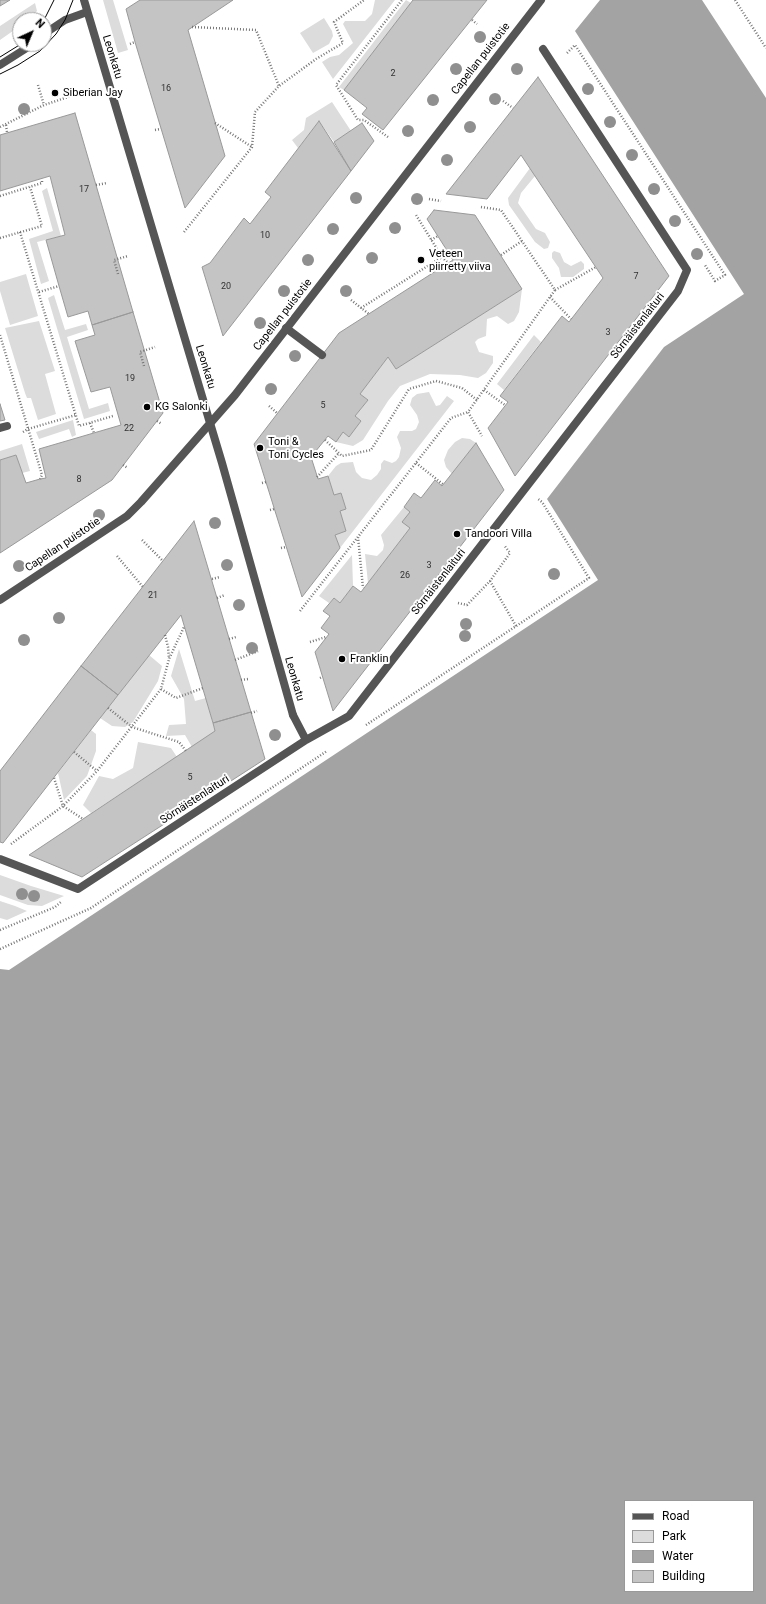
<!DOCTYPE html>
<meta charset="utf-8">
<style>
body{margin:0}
#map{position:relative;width:766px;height:1604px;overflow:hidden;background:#fff;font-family:Roboto,sans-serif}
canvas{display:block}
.legend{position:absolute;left:624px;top:1500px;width:130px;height:92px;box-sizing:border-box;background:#fff;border:1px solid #999;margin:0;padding:5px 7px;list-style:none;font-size:12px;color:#000}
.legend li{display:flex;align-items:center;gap:8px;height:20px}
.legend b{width:20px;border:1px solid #999}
.north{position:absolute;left:12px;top:12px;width:40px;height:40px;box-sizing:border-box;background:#fff;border:1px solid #999;border-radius:50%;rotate:44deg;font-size:11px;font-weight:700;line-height:16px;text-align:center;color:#000}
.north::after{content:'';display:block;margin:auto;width:14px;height:18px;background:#000;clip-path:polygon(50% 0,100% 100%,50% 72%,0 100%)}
</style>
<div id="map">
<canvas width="766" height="1604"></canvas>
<ul class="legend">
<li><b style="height:5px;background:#555"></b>Road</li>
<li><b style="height:11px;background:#dcdcdc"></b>Park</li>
<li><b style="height:11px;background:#a3a3a3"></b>Water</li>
<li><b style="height:11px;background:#c4c4c4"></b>Building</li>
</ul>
<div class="north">N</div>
</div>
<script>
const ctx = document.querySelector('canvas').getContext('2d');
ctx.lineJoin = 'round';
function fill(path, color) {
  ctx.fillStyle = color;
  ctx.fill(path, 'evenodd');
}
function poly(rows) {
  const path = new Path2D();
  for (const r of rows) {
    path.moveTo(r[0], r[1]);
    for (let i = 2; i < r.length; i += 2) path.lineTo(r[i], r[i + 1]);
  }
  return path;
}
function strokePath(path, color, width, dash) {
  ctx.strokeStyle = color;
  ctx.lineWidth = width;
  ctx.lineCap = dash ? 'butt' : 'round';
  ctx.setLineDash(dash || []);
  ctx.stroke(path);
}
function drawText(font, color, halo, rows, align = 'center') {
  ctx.font = font + ' Roboto,sans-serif';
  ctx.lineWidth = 4;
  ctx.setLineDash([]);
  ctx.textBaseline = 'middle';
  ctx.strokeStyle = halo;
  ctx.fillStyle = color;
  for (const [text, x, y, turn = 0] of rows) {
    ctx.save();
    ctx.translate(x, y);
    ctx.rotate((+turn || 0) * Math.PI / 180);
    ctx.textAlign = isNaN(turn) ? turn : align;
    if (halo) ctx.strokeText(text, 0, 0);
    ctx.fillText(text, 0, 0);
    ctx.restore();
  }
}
fill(poly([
 [103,0,113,0,128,50,118,53],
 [375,0,395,0,333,79,322,62,330,57,339,55,353,43,343,24,345,21,365,21,372,14],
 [406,0,411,3,344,90,339,87],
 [35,3,37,11,28,20,20,20,20,26,0,40,0,26],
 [324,18,332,31,333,36,329,44,313,53,300,33],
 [332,102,351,131,334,142,319,121,298,148,292,140,304,130,306,118],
 [530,168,535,176,521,193,518,203,536,229,545,233,550,242,548,248,544,249,535,242,509,205,508,198],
 [47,188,61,236,37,242,49,281,41,284,29,239,53,231,42,191],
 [554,251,560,253,564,262,571,266,581,261,584,264,584,269,573,277,561,277,559,268,552,258,552,253],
 [26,274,38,316,10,325,0,291,0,282],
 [522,289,519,312,514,321,508,324,497,316,487,319,486,336,478,339,475,342,479,352,493,356,493,363,486,373,478,378,460,375,430,374,400,386,388,401,363,440,353,446,336,442,343,432,349,437,361,421,355,416,368,400,360,394,388,357,396,369],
 [54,295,65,330,86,324,88,330,67,337,89,409,108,403,110,411,84,419,48,298],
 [39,321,55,371,45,374,56,414,38,420,31,398,27,398,25,393,5,328],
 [534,335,541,342,504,390,497,384],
 [429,392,436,406,440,405,447,396,454,401,340,548,335,535,346,531,340,511,346,509,341,493,334,495,328,476,336,466,341,463,353,462,356,472,362,478,371,480,377,475,381,469,381,464,384,460,392,463,396,461,399,457,401,448,397,437,400,431,412,431,416,429,419,422,417,415,410,405,412,398,417,394],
 [73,420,76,435,72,437,69,429,39,439,36,432],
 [462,438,470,439,476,443,452,474,446,467,444,460,448,450,455,442],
 [22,444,30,471,22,473,16,455,0,460,0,451],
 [404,507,410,512,410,528,368,583,365,554,377,556,383,550,384,545,381,535],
 [352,555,353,586,340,603,334,598,329,603,319,596],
 [179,649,195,701,206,698,215,731,192,747,185,735,166,736,169,725,186,724,184,699,171,676],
 [149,655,162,666,158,681,133,722,125,727,112,726,100,718],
 [91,730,96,734,96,751,87,776,64,800,58,773],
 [138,742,171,748,177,757,91,813,83,805,99,776,113,779,133,768],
 [0,875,31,886,64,896,42,906,28,905,0,895],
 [0,901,15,906,27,911,7,920,0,918]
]), '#dcdcdc');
fill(poly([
 [600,0,702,0,766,98,766,1604,0,1604,0,969,9,970,598,580,547,499,664,347,744,294,575,31],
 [625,1501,753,1501,753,1591,625,1591]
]), '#a3a3a3');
const building = poly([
 [0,0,10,0,0,6,0,0],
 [140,0,233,0,188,30,225,156,185,208,135,42,126,9,140,0],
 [413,0,487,0,383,130,362,114,367,108,344,90,413,0],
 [538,77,669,276,515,476,488,428,508,402,500,396,562,316,569,322,603,278,521,155,487,199,446,194,538,77],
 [75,113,133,312,92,325,88,311,68,317,59,286,46,240,65,235,50,176,0,191,0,135,75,113],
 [319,121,351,171,223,336,202,267,210,263,244,218,250,224,271,197,265,192,319,121],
 [362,123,374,141,351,171,334,142,362,123],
 [434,210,475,215,522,289,396,369,388,357,360,394,368,400,355,416,361,421,349,437,343,432,336,442,328,436,311,457,318,479,328,476,334,495,341,493,346,509,340,511,346,531,335,535,340,548,302,597,254,444,339,333,453,260,427,219,434,210],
 [133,312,163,413,112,480,0,553,0,460,16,455,26,483,40,479,46,478,39,449,121,425,110,387,91,392,75,341,95,335,92,325,133,312],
 [0,404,5,420,0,421,0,404],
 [476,443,504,490,333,711,315,652,329,634,321,628,330,616,323,611,334,598,340,603,353,586,361,592,410,528,402,522,410,512,404,507,414,493,421,498,435,480,442,486,476,443],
 [194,521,251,712,213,723,181,615,118,695,81,666,194,521],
 [81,666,118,695,3,843,0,842,0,771,81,666],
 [251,712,265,759,82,877,29,855,215,731,213,723,251,712]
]);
fill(building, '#c4c4c4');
strokePath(building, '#999', 1);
strokePath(poly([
 [735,0,766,48],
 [472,20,477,24],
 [192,27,256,30,279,86],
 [130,44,135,42],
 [567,53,575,45,725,275,715,281,705,265],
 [38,85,44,105],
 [503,101,513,108],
 [215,123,252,147],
 [6,125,7,132],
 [0,127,44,105,80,93],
 [155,130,161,129],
 [388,137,364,120,358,120,336,85,402,0],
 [96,185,107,183],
 [0,196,42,183,42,179],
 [429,199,441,201],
 [481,207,501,210,555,290,468,412,482,436],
 [20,232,79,426,113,416],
 [184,232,252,147,255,112,279,86,316,59,343,43,334,22,364,0],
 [0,238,42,226,30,187],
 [431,240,438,236],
 [501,255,522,241],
 [442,257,448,263],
 [118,274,114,260,128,256],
 [555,290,596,267],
 [39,292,59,286],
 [550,297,571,319],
 [351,300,369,314],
 [361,308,442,257,416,215],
 [0,335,42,475,40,479],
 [144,366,140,352,155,347],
 [484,390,505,405],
 [269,406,277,413],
 [157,421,162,424],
 [90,423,94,433],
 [23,432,28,429,76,415],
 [325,440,342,456,371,450,409,389,436,381,462,388,477,400],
 [416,463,444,485],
 [123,465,128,468],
 [317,477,339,453],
 [262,483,266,482],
 [270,510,274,509],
 [358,537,363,588],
 [142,540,163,561],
 [281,548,286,547],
 [117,556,143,587],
 [212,579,220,577],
 [490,581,516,626],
 [217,598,225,595],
 [458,603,467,605,490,581,510,553,504,545],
 [300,611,451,418,468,412],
 [165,635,168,647,169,659],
 [229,639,236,637],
 [310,642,326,637],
 [235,660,258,651],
 [320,678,322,677],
 [241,680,248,679],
 [161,689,176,698,203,688],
 [108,708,132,727,179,742,186,751],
 [251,713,257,711],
 [366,725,589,578,542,502,538,499],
 [74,752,97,771],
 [54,778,63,806,83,819],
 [11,844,63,806,97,771,161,689,169,659,184,627],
 [0,930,55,907,61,902],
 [0,949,91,908,327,751]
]), '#777', 2.5, [1, 2]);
strokePath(poly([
 [286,328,322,355],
 [0,428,7,426]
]), '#555', 8);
strokePath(poly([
 [293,715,306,740],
 [0,859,78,889,306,740,349,716,678,291,687,270,543,49]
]), '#555', 8);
strokePath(poly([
 [44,34,65,20,87,12],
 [0,65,33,44],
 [210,423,222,463,293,715]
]), '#555', 8);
strokePath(poly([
 [84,0,210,423],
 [0,600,127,516,141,502,235,395,541,0]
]), '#555', 8);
strokePath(poly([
 [44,20,54,0],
 [0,57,21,44],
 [0,74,18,65,40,51,56,34,65,20,73,0]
]), '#000', 1);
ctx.fillStyle = '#8f8f8f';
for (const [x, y] of [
 [480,37],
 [456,69],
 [517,69],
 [588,89],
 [495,99],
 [433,100],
 [24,109],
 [610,122],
 [470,127],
 [408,131],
 [632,155],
 [447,160],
 [654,189],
 [356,198],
 [417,199],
 [675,221],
 [395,228],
 [333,229],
 [697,254],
 [372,258],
 [308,260],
 [284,291],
 [346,291],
 [260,323],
 [295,356],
 [271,389],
 [99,515],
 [215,523],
 [227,565],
 [19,566],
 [554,574],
 [239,605],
 [59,618],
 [466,624],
 [465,636],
 [24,640],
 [252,648],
 [275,735],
 [22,894],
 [34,896]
]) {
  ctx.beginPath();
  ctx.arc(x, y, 6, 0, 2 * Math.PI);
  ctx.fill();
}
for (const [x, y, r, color] of [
 [55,93,4,"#000"],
 [421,260,4,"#000"],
 [147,407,4,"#000"],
 [260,448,4,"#000"],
 [457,534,4,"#000"],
 [342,659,4,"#000"]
]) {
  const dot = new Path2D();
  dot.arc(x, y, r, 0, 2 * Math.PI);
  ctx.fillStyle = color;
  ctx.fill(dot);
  strokePath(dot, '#fff', 1.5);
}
drawText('9px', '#313131', null, [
 ["2",393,74],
 ["16",166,89],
 ["17",84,190],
 ["10",265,236],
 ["7",636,277],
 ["20",226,287],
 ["3",608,333],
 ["19",130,379],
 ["5",323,406],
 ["22",129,429],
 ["8",79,480],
 ["3",429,566],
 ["26",405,576],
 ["21",153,596],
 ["5",190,778]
]);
drawText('11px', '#000', '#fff', [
 ["Leonkatu",112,57,73],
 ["Capellan puistotie",481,59,-52],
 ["Capellan puistotie",283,315,-52],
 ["Sörnäistenlaituri",638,326,-52],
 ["Leonkatu",205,367,73],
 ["Capellan puistotie",63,545,-34],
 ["Sörnäistenlaituri",439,582,-52],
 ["Leonkatu",294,679,74],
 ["Sörnäistenlaituri",195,800,-33]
]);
drawText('11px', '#000', '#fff', [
 ["Siberian Jay",63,93],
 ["Veteen",429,254],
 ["piirretty viiva",429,267],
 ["KG Salonki",155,407],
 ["Toni &",268,442],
 ["Toni Cycles",268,455],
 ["Tandoori Villa",465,534],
 ["Franklin",350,659]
], 'left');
</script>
